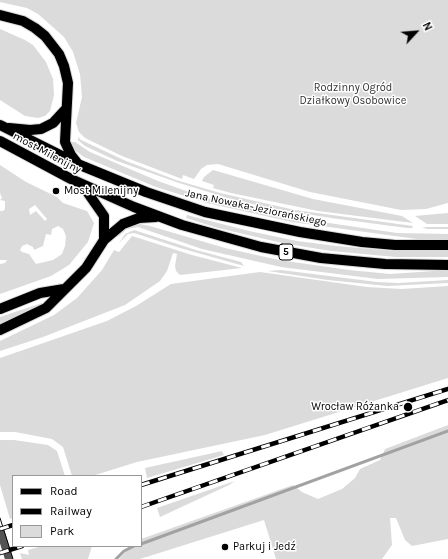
<!DOCTYPE html>
<meta charset="utf-8">
<style>
body{margin:0}
#map{position:relative;width:448px;height:559px;overflow:hidden;background:#fff;font-family:Karla,sans-serif}
canvas{display:block}
.legend{position:absolute;left:12px;top:475px;width:130px;height:72px;box-sizing:border-box;background:#fff;border:1px solid #999;margin:0;padding:5px 7px;list-style:none;font-size:12px;color:#000}
.legend li{display:flex;align-items:center;gap:8px;height:20px}
.legend b{width:20px;border:1px solid #999}
.north{position:absolute;left:396px;top:12px;width:40px;height:40px;-webkit-text-stroke:3px #fff;paint-order:stroke;rotate:64deg;font-size:11px;font-weight:700;line-height:16px;text-align:center;color:#000}
.north::after{content:'';display:block;margin:auto;width:14px;height:18px;background:#000;clip-path:polygon(50% 0,100% 100%,50% 72%,0 100%)}
</style>
<div id="map">
<canvas width="448" height="559"></canvas>
<ul class="legend">
<li><b style="height:5px;background:#000"></b>Road</li>
<li><b style="height:5px;background:#000"></b>Railway</li>
<li><b style="height:11px;background:#dbdbdb"></b>Park</li>
</ul>
<div class="north">N</div>
</div>
<script>
const ctx = document.querySelector('canvas').getContext('2d');
ctx.lineJoin = 'round';
function fill(path, color) {
  ctx.fillStyle = color;
  ctx.fill(path, 'evenodd');
}
function poly(rows) {
  const path = new Path2D();
  for (const r of rows) {
    path.moveTo(r[0], r[1]);
    for (let i = 2; i < r.length; i += 2) path.lineTo(r[i], r[i + 1]);
  }
  return path;
}
function strokePath(path, color, width, dash) {
  ctx.strokeStyle = color;
  ctx.lineWidth = width;
  ctx.lineCap = dash ? 'butt' : 'round';
  ctx.setLineDash(dash || []);
  ctx.stroke(path);
}
function drawText(font, color, halo, rows, align = 'center') {
  ctx.font = font + ' Karla,sans-serif';
  ctx.lineWidth = 3;
  ctx.setLineDash([]);
  ctx.textBaseline = 'middle';
  ctx.strokeStyle = halo;
  ctx.fillStyle = color;
  for (const [text, x, y, turn = 0] of rows) {
    ctx.save();
    ctx.translate(x, y);
    ctx.rotate((+turn || 0) * Math.PI / 180);
    ctx.textAlign = isNaN(turn) ? turn : align;
    if (halo) ctx.strokeText(text, 0, 0);
    ctx.fillText(text, 0, 0);
    ctx.restore();
  }
}
fill(poly([
 [0,0,448,0,448,203,426,209,401,210,381,206,310,192,218,164,207,165,201,169,194,179,183,175,182,179,122,156,85,138,79,132,76,123,82,97,80,74,73,52,64,37,38,14,27,8,0,2],
 [0,29,25,40,33,45,46,62,53,79,54,95,50,111,45,116,38,118,25,116,0,100],
 [78,137,81,140,126,161,176,180,220,193,295,210,413,226,412,228,407,228,331,218,265,207,228,198,179,183,117,161,85,146,78,140],
 [70,142,75,142,90,152,158,181,203,197,295,218,397,233,448,234,448,240,424,240,292,222,207,203,156,187,84,157,73,149],
 [0,165,26,182,57,197,63,203,87,211,94,223,88,242,69,265,51,276,0,294,0,264,5,263,7,260,0,260,0,211,3,211,5,209,5,201,0,200,2,198,0,193],
 [35,205,47,219,45,221,36,211,30,215,29,209],
 [58,226,63,229,66,236,65,246,62,254,53,260,36,264,29,254,22,252,20,250,22,246,27,244,33,247,34,250,43,246,46,234,51,235,52,229],
 [213,170,313,199,402,216,413,223,318,211,231,193,213,188,214,185,202,181,204,177],
 [448,213,448,224,427,224,415,216],
 [187,215,249,231,297,241,336,246,395,251,448,251,448,257,396,257,331,251,282,243,218,228,186,218],
 [134,223,150,226,225,248,279,260,349,270,390,274,448,270,448,277,378,279,281,267,202,249,138,227,127,229,119,236,115,237,121,229],
 [422,227,448,227,448,229,427,229],
 [134,230,196,250,241,262,244,266,180,248,134,233,128,234,119,243,125,234],
 [132,236,192,255,242,268,180,275,176,271,175,266,177,254,173,253,167,271,160,281,125,305,43,337,0,351,0,341,54,315,77,298,102,270,114,250,119,252],
 [281,270,377,282,398,283,448,280,448,283,387,286,328,280,268,271],
 [260,272,367,287,402,289,448,286,448,378,265,435,137,462,92,476,72,476,63,447,52,439,15,432,0,432,0,358,107,321,136,306,171,284],
 [45,302,41,305,0,325,0,317],
 [448,425,448,539,412,546,405,540,396,518,390,518,392,545,382,559,276,559,264,520,140,559,119,559,131,546,141,546,141,539,293,485,302,492,318,499,342,489,355,478,360,469,380,460,385,449],
 [0,440,14,440,48,445,57,451,65,476,13,476,13,518,10,519,0,485],
 [222,451,224,455,147,478,145,468],
 [235,481,229,485,160,517,157,508],
 [42,546,92,546,88,559,22,559,20,553,29,555,28,550]
]), '#dbdbdb');
strokePath(poly([
 [141,544,448,431],
 [116,559,124,551,134,546]
]), '#a2a2a2', 3);
const primary = poly([
 [0,15,23,21,35,28,45,36,59,54,64,66,68,83,65,142,71,155,78,164],
 [0,125,80,165,146,192,205,212,300,232,362,242,395,245,448,245],
 [9,128,30,130,41,129,53,123,66,109],
 [0,141,71,179,134,207,182,225,261,247,321,258,385,264,448,265],
 [83,186,104,216,104,240],
 [0,309,40,293,64,289],
 [0,330,46,308,86,268,104,240,123,224,139,218,156,217]
]);
strokePath(primary, '#dbdbdb', 12);
strokePath(poly([
 [0,530,9,559]
]), '#545454', 8);
strokePath(primary, '#000', 10);
strokePath(poly([
 [0,518,13,559]
]), '#000', 1);
const rail = poly([
 [141,485,448,389],
 [141,507,448,400],
 [0,529,13,525],
 [0,553,22,546]
]);
strokePath(rail, '#000', 4.5);
strokePath(rail, '#fff', 3, [9]);
for (const [x, y, r, color] of [
 [56,191,4,"#000"],
 [408,407,5,"#000"],
 [225,547,4,"#000"]
]) {
  const dot = new Path2D();
  dot.arc(x, y, r, 0, 2 * Math.PI);
  ctx.fillStyle = color;
  ctx.fill(dot);
  strokePath(dot, '#fff', 1.5);
}
for (const [x, y, w] of [
 [286,252,14]
]) {
  const box = new Path2D();
  box.roundRect(x - w / 2, y - 8, w, 16, 3);
  ctx.fillStyle = '#fff';
  ctx.fill(box);
  strokePath(box, '#000', 1);
}
drawText('bold 10px', '#000', null, [
 ["5",286,252]
]);
drawText('11px', '#323232', '#fff', [
 ["Rodzinny Ogród",353,88],
 ["Działkowy Osobowice",353,101]
]);
drawText('11px', '#000', '#fff', [
 ["most Milenijny",47,153,28],
 ["Jana Nowaka-Jeziorańskiego",256,208,12]
]);
drawText('11px', '#000', '#fff', [
 ["Most Milenijny",64,191],
 ["Wrocław Różanka",399,407,"right"],
 ["Parkuj i Jedź",233,547]
], 'left');
</script>
